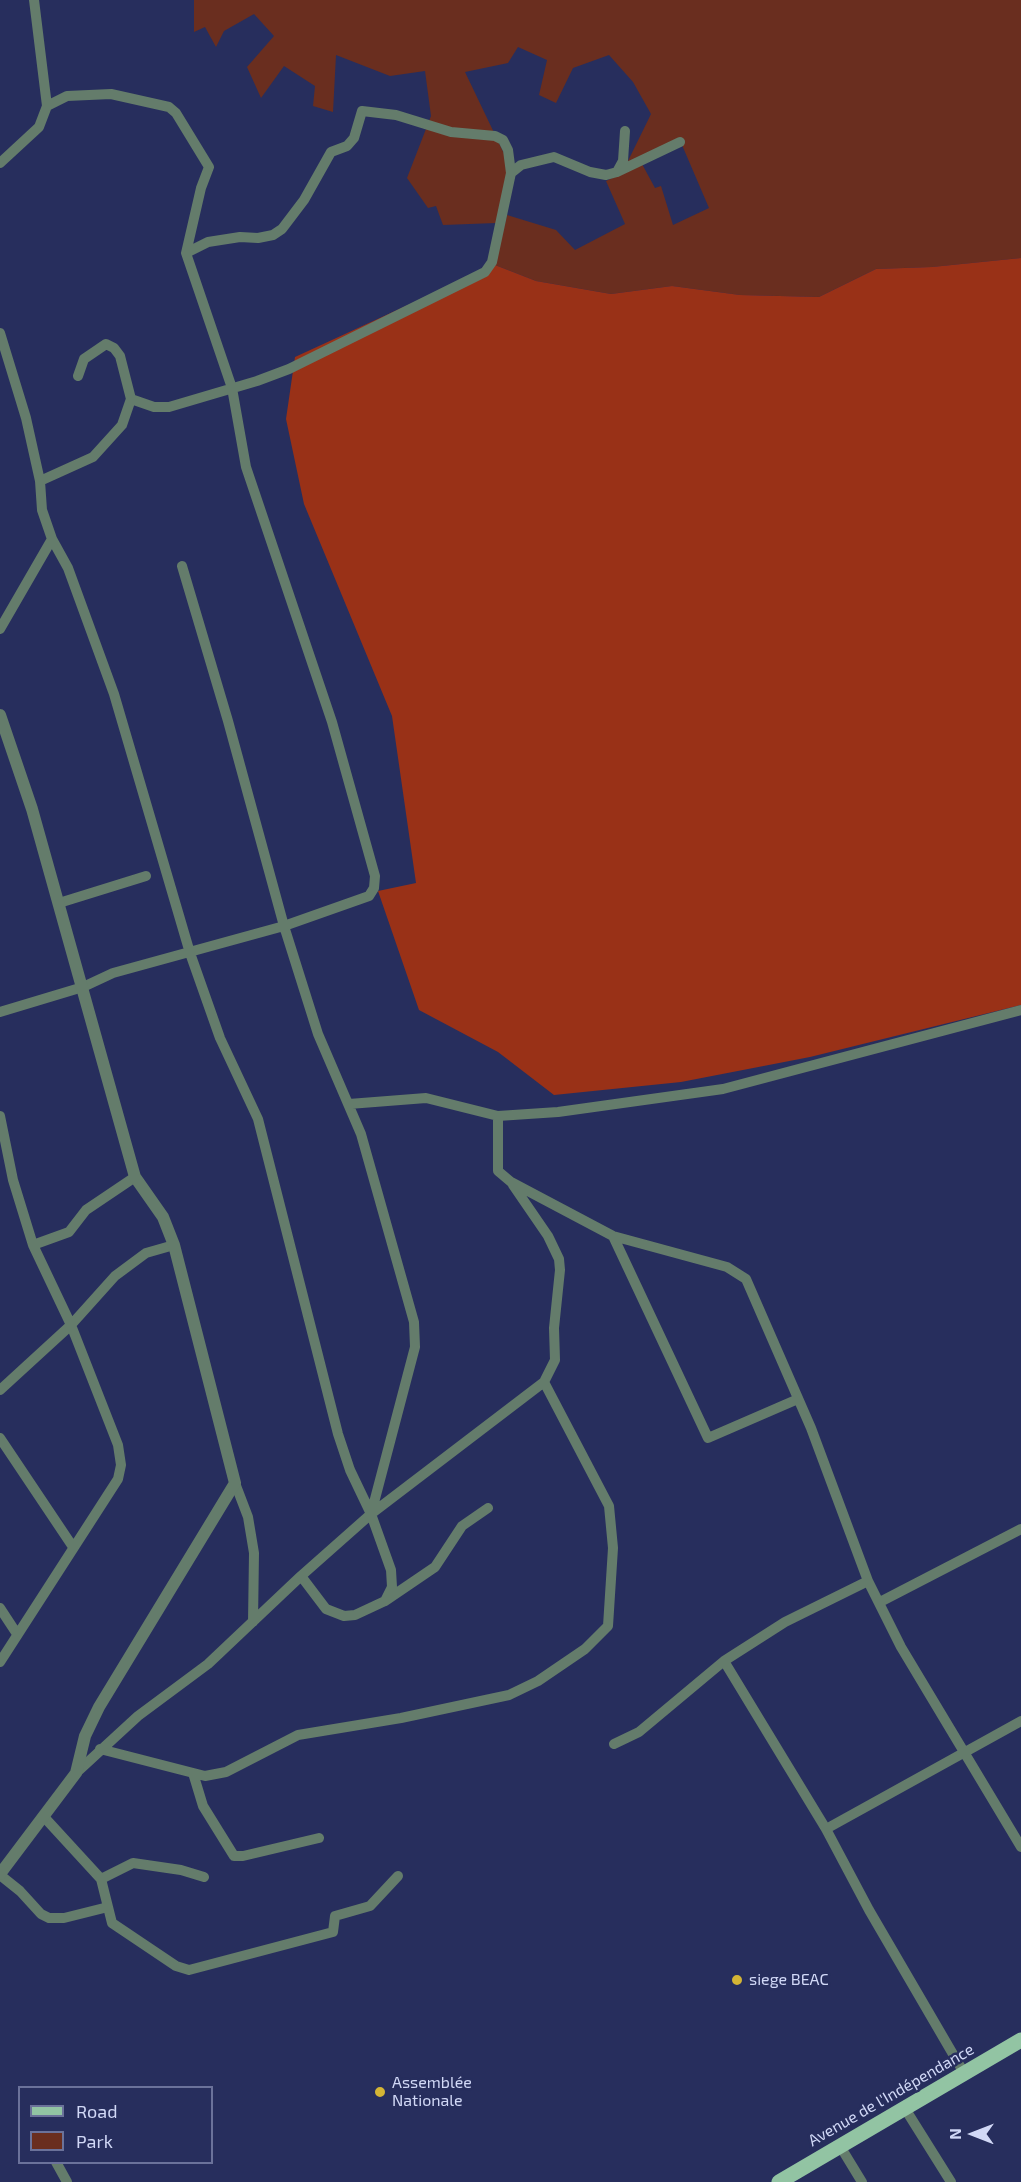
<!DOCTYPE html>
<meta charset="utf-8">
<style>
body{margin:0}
#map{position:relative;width:1021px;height:2182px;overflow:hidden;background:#272e5d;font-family:"Exo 2",sans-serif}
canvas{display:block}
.legend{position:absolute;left:18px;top:2086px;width:195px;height:78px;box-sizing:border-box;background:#272e5d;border:2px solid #6b729a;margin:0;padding:8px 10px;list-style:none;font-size:18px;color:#d1d8f6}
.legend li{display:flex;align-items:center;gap:12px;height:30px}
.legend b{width:30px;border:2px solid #6b729a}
.north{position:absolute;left:943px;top:2104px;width:60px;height:60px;-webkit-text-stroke:4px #272e5d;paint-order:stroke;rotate:270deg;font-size:16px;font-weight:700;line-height:24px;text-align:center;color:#d1d8f6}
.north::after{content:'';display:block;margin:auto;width:21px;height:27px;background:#d1d8f6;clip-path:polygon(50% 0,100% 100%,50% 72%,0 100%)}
</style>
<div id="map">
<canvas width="1021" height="2182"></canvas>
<ul class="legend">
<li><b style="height:8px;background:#92c4a3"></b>Road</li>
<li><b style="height:16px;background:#6a2e1f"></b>Park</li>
</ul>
<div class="north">N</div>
</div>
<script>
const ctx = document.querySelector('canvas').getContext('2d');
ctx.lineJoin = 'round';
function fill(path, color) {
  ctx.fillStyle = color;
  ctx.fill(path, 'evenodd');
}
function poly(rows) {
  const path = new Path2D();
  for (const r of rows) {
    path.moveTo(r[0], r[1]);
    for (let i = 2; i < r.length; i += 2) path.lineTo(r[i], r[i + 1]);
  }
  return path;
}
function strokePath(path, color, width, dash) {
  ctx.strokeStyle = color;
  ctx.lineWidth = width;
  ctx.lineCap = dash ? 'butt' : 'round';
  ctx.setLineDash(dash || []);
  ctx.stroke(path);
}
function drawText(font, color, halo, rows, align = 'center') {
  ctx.font = font + ' "Exo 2",sans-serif';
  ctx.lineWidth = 5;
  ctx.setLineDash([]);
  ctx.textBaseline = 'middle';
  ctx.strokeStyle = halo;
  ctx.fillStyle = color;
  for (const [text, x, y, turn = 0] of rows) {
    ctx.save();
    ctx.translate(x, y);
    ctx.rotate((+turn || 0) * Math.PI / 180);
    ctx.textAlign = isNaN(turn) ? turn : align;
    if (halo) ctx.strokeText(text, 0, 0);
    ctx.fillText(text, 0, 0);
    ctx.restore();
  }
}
fill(poly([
 [194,0,1021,0,1021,258,932,267,876,269,819,297,740,295,672,286,611,294,536,281,495,265,507,215,556,230,575,250,625,224,606,181,642,164,655,188,661,186,673,225,709,208,679,138,627,163,651,114,633,82,609,55,573,68,556,103,539,95,547,60,518,47,508,63,465,72,509,164,496,223,443,225,436,206,428,208,407,178,431,116,425,71,390,76,336,55,333,112,313,106,315,86,284,66,261,98,247,67,274,36,254,14,224,31,216,47,205,27,194,32]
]), '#6a2e1f');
fill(poly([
 [1021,258,1021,1005,810,1057,681,1082,554,1095,498,1052,419,1010,378,891,416,883,392,716,304,504,286,419,295,357,495,265,536,281,611,294,672,286,740,295,819,297,876,269,932,267]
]), '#993117');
strokePath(poly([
 [34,0,47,106],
 [0,163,39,127,47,106,67,96,111,94,169,107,176,113,209,167,201,188,186,253,232,388,246,467,332,722,375,876,374,888,369,896,284,926,113,973,83,987,0,1012],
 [617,172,680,142],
 [186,253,208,242,240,237,258,238,273,235,282,229,304,200,331,152,347,146,354,138,362,111,396,115,451,132,495,136,503,140,508,150,511,173],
 [0,333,26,418,40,481,42,510,52,539,68,568,114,694,190,953,220,1038,258,1119,338,1434,350,1470,371,1514,391,1570,392,1587,385,1601,355,1615,344,1616,326,1609,301,1576],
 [78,376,84,359,106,344,114,348,120,356,131,399],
 [40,481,93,457,122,425,131,399,154,407,169,407,257,381,289,369,485,272,492,262,511,173,521,165,554,157,590,172,606,175,617,172,623,161,625,131],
 [182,566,228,721,284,926,318,1034,361,1134,414,1322,415,1347,371,1514],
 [0,629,52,539],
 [59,903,146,876],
 [349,1104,426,1098,498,1116,558,1112,723,1089,1021,1010],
 [0,1116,13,1180,33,1245,71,1325,118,1445,121,1465,118,1479,0,1662],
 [498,1116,498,1171,511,1182,613,1236,727,1267,746,1279,811,1428,868,1581,901,1647,1021,1847],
 [613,1236,708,1438,798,1399],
 [33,1245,69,1232,86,1210,135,1177],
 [0,1390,71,1325,115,1276,146,1253,174,1245],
 [0,1438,73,1547],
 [235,1483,248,1517,254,1553,253,1622],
 [385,1601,435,1567,462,1526,488,1508],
 [880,1602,1021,1529],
 [0,1608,17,1634],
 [724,1661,826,1829,869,1910,964,2073],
 [614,1744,639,1732,724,1661,785,1622,868,1581],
 [100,1749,205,1776,226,1772,298,1735,401,1718,509,1695,538,1681,585,1649,608,1626,613,1548,609,1506,544,1382],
 [76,1773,138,1716,208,1664,301,1576,371,1514,544,1382,555,1360,554,1328,560,1270,559,1259,548,1236,513,1185],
 [193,1773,203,1806,234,1856,243,1856,319,1838],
 [45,1818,101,1879,112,1923,176,1966,189,1970,333,1932,335,1916,370,1906,398,1876],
 [826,1829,1021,1721],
 [0,1875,20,1891,41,1914,49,1918,64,1918,108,1907],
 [101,1879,133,1863,181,1870,204,1877],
 [904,2107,951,2182],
 [840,2146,862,2182],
 [56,2162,67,2182]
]), '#647c6b', 10);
strokePath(poly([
 [0,715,32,809,135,1177,163,1217,174,1245,235,1483,99,1707,85,1736,76,1773,0,1874]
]), '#647c6b', 12);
strokePath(poly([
 [779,2182,1021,2040]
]), '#92c4a3', 15);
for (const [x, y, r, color] of [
 [737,1980,6,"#d4b535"],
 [380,2092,6,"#d4b535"]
]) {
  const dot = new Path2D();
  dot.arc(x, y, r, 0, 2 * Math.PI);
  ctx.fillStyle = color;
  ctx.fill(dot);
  strokePath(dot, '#272e5d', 2);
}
drawText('16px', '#d1d8f6', '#272e5d', [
 ["siege BEAC",749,1980],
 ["Assemblée",392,2083],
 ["Nationale",392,2101]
], 'left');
drawText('16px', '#d1d8f6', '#272e5d', [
 ["Avenue de l'Indépendance",891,2095,-30]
]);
</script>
